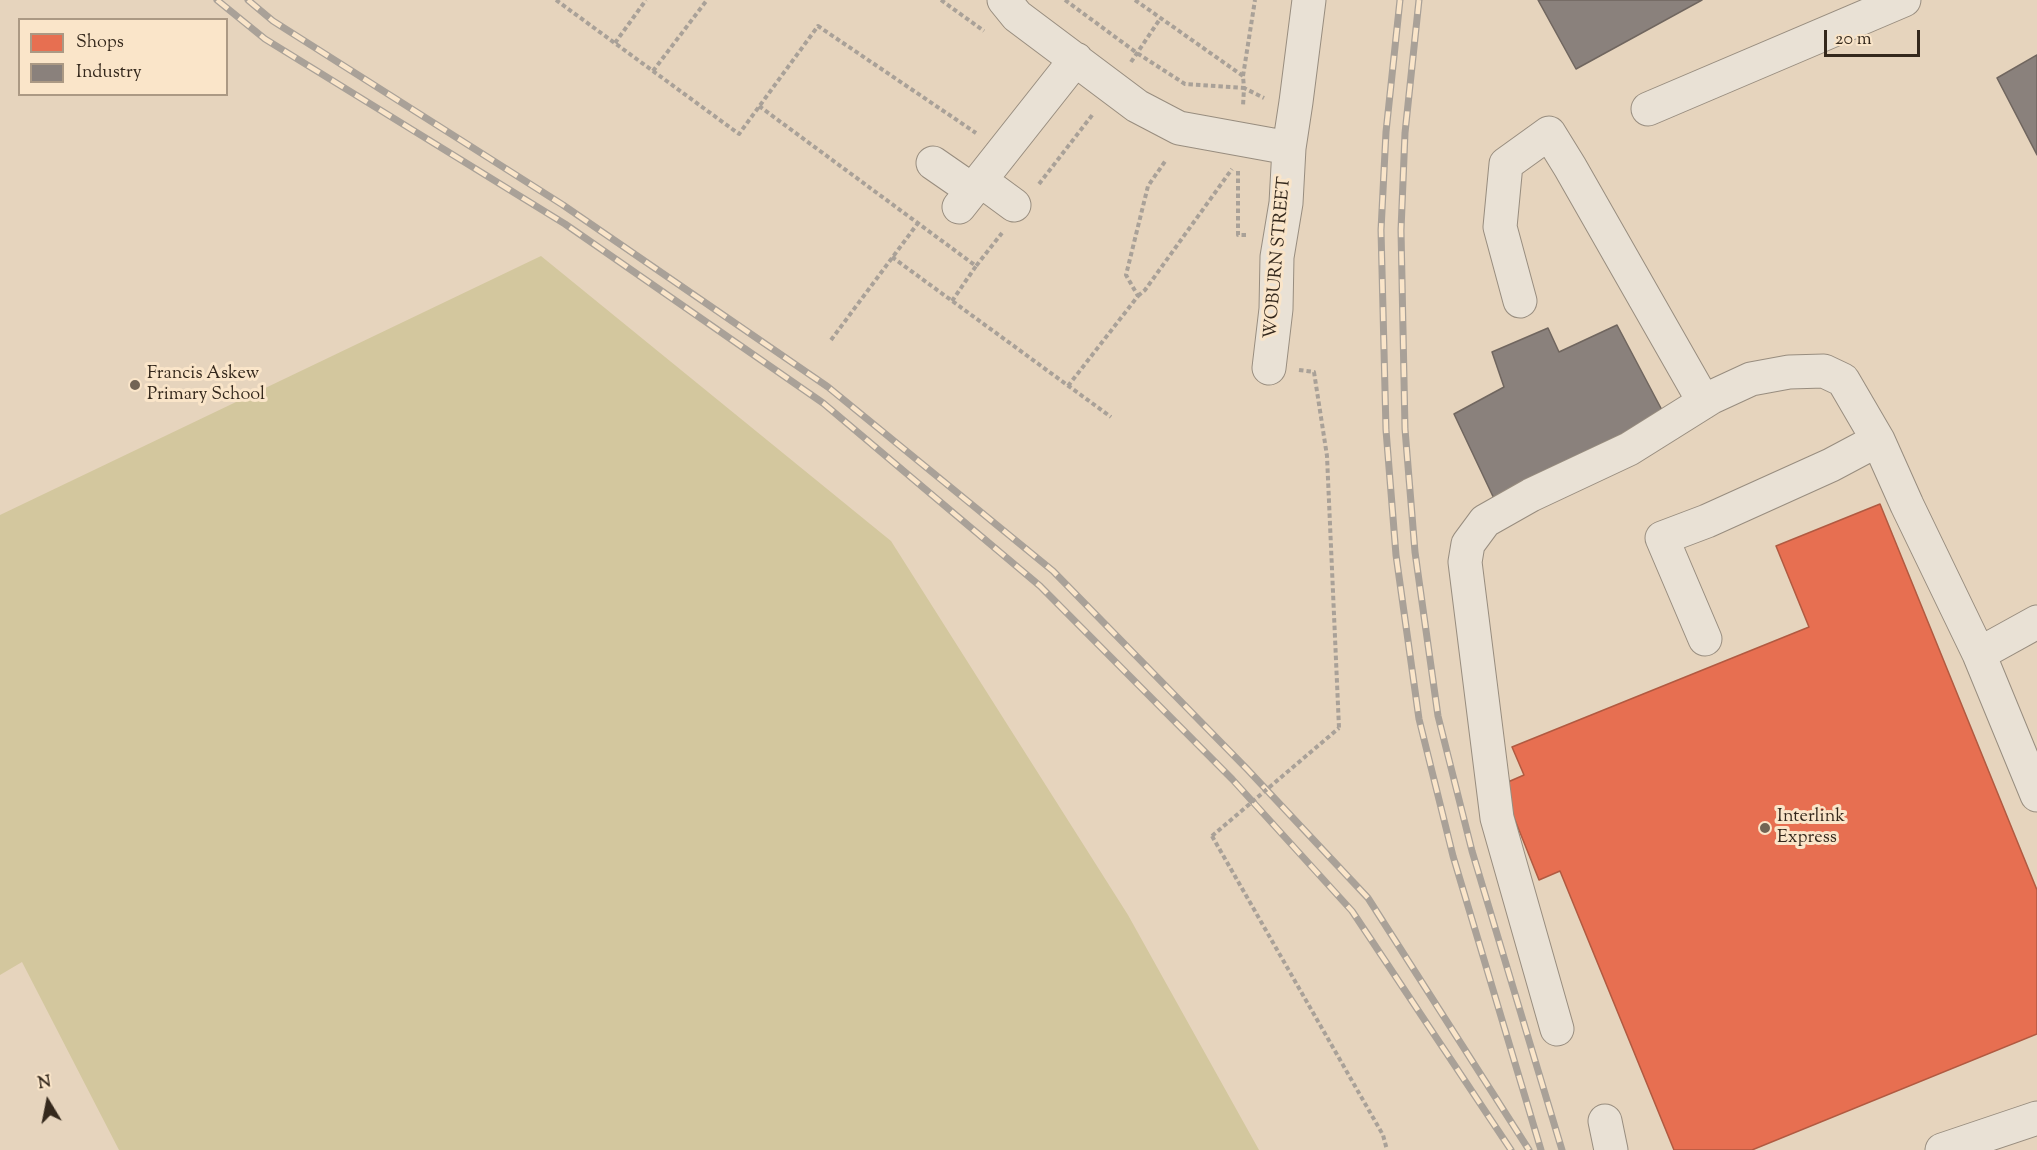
<!DOCTYPE html>
<style>
body{margin:0}
#map{position:relative;width:2037px;height:1150px;overflow:hidden;background:#e6d4bd;font-family:"Sorts Mill Goudy",serif}
canvas{display:block}
.legend{position:absolute;left:18px;top:18px;width:210px;height:78px;box-sizing:border-box;background:#fae5c9;border:2px solid #ab9984;margin:0;padding:8px 10px;list-style:none;font-size:18px;color:#34281c}
.legend li{display:flex;align-items:center;gap:12px;height:30px}
.legend b{width:30px;border:2px solid #ab9984}
.north{position:absolute;left:18px;top:1072px;width:60px;height:60px;-webkit-text-stroke:4px #fae5c9;paint-order:stroke;rotate:350deg;font-size:16px;font-weight:700;line-height:24px;text-align:center;color:#34281c}
.north::after{content:'';display:block;margin:auto;width:21px;height:27px;background:#34281c;clip-path:polygon(50% 0,100% 100%,50% 72%,0 100%)}
.scale{position:absolute;left:1824px;top:30px;width:96px;height:27px;box-sizing:border-box;border:3px solid #34281c;border-top:0;padding-left:8px;font-size:18px;line-height:21px;white-space:nowrap;color:#34281c;-webkit-text-stroke:4px #fae5c9;paint-order:stroke}
</style>
<div id="map">
<canvas width="2037" height="1150"></canvas>
<ul class="legend">
<li><b style="height:16px;background:#e76f51"></b>Shops</li>
<li><b style="height:16px;background:#8a817c"></b>Industry</li>
</ul>
<div class="north">N</div>
<div class="scale">20 m</div>
</div>
<script>
const ctx = document.querySelector('canvas').getContext('2d');
ctx.lineJoin = 'round';
function fill(path, color) {
  ctx.fillStyle = color;
  ctx.fill(path, 'evenodd');
}
function poly(rows) {
  const path = new Path2D();
  for (const r of rows) {
    path.moveTo(r[0], r[1]);
    for (let i = 2; i < r.length; i += 2) path.lineTo(r[i], r[i + 1]);
  }
  return path;
}
function strokePath(path, color, width, dash) {
  ctx.strokeStyle = color;
  ctx.lineWidth = width;
  ctx.lineCap = dash ? 'butt' : 'round';
  ctx.setLineDash(dash || []);
  ctx.stroke(path);
}
function drawText(font, color, halo, rows, align = 'center') {
  ctx.font = font + ' "Sorts Mill Goudy",serif';
  ctx.lineWidth = 6;
  ctx.setLineDash([]);
  ctx.textBaseline = 'middle';
  ctx.strokeStyle = halo;
  ctx.fillStyle = color;
  for (const [text, x, y, turn = 0] of rows) {
    ctx.save();
    ctx.translate(x, y);
    ctx.rotate((+turn || 0) * Math.PI / 180);
    ctx.textAlign = isNaN(turn) ? turn : align;
    if (halo) ctx.strokeText(text, 0, 0);
    ctx.fillText(text, 0, 0);
    ctx.restore();
  }
}
fill(poly([
 [541,256,891,541,1128,915,1259,1150,119,1150,22,962,0,975,0,515]
]), '#d3c79e');
const shops = poly([
 [1880,504,2037,890,2037,1034,1752,1150,1674,1150,1560,871,1539,880,1501,785,1524,775,1512,747,1809,627,1776,546,1880,504]
]);
fill(shops, '#e76f51');
strokePath(shops, '#b15a41', 1.5);
const industry = poly([
 [1538,0,1702,0,1576,69,1538,0],
 [2037,55,2037,155,1997,78,2037,55],
 [1617,325,1663,412,1497,505,1454,414,1504,387,1492,352,1548,328,1559,352,1617,325]
]);
fill(industry, '#8a817c');
strokePath(industry, '#70665f', 1.5);
const minor = poly([
 [1004,0,1017,16,1137,106,1179,128,1289,148],
 [1648,109,1904,0],
 [933,163,972,190],
 [980,180,1014,205],
 [959,207,1076,59],
 [1520,301,1500,227,1506,164,1549,133,1570,167,1704,402],
 [1269,368,1276,309,1277,257,1286,203,1289,148,1296,102,1309,0],
 [1705,639,1662,538,1707,521,1831,465,1878,440,1907,505,1979,654,2037,795],
 [1979,654,2037,622],
 [1557,1029,1497,818,1465,562,1468,544,1485,521,1531,495,1629,449,1712,397,1751,379,1789,372,1824,371,1843,380,1878,440],
 [1605,1121,1611,1150],
 [1942,1150,2037,1118]
]);
strokePath(minor, '#988d7f', 35);
strokePath(poly([
 [556,0,739,134,818,26,976,133],
 [941,0,984,31],
 [1065,0,1137,53,1185,84,1244,88,1243,106],
 [1135,0,1243,76,1244,88,1264,98],
 [615,43,646,0],
 [1131,62,1160,19],
 [653,71,707,0],
 [1243,76,1255,0],
 [759,106,976,266,1002,233],
 [1238,171,1238,235,1248,235],
 [1039,184,1093,114],
 [892,257,1111,417],
 [1138,296,1145,290,1232,169],
 [952,301,976,266],
 [831,340,918,223],
 [1299,370,1314,372,1327,456,1339,728],
 [1068,386,1138,296,1126,275,1148,186,1166,160],
 [1212,836,1383,1135,1387,1150]
]), '#a9a198', 4, [4.5, 3]);
strokePath(minor, '#e9e1d5', 33);
const rail = poly([
 [217,0,265,39,565,224,823,403,1040,586,1232,779,1352,911,1511,1150],
 [248,0,273,21,563,205,828,387,1053,571,1247,769,1368,898,1529,1150],
 [1400,0,1386,132,1381,230,1386,430,1396,555,1419,719,1453,856,1541,1150],
 [1419,0,1405,133,1401,230,1405,429,1415,552,1438,716,1472,851,1562,1150]
]);
strokePath(rail, '#a9a198', 7);
strokePath(rail, '#fae5c9', 4.5, [14]);
strokePath(poly([
 [1212,836,1339,728]
]), '#a9a198', 4, [4.5, 3]);
for (const [x, y, r, color] of [
 [135,385,6,"#726454"],
 [1765,828,6,"#726454"]
]) {
  const dot = new Path2D();
  dot.arc(x, y, r, 0, 2 * Math.PI);
  ctx.fillStyle = color;
  ctx.fill(dot);
  strokePath(dot, '#fae5c9', 2);
}
drawText('18px', '#34281c', '#fae5c9', [
 ["WOBURN STREET",1279,258,-85]
]);
drawText('18px', '#34281c', '#fae5c9', [
 ["Francis Askew",147,375],
 ["Primary School",147,396],
 ["Interlink",1777,818],
 ["Express",1777,839]
], 'left');
</script>
